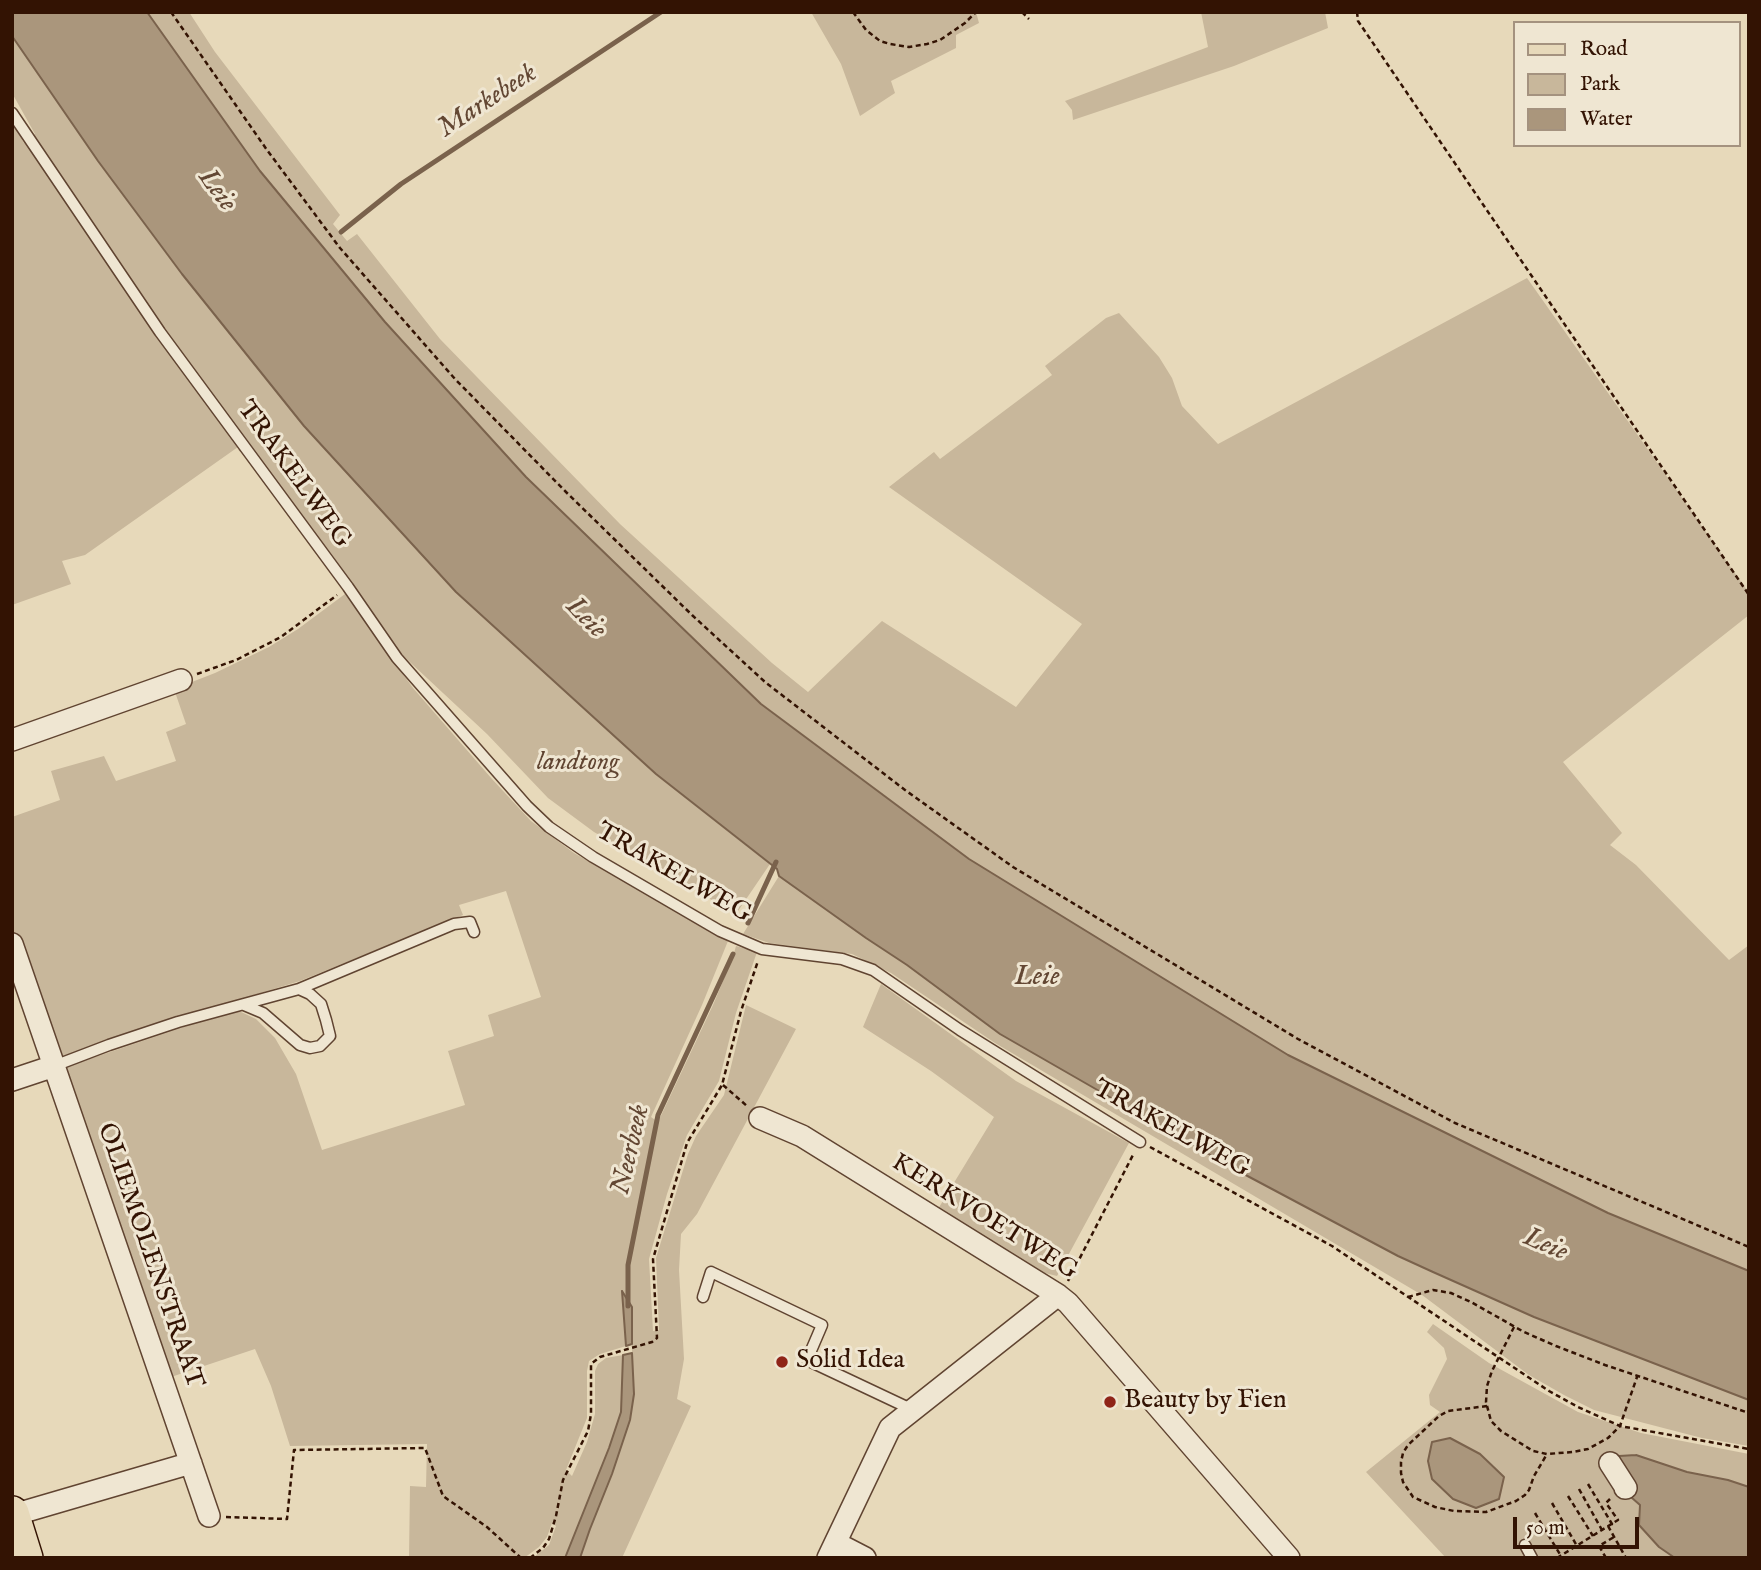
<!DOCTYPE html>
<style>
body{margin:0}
#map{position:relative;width:1761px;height:1570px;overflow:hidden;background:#e7d9ba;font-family:"IM FELL English",serif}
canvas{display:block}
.frame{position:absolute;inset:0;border:14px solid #331303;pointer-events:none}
.legend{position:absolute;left:1513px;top:21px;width:228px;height:126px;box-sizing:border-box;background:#efe6d2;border:2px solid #a4927f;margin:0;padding:9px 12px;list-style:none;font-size:21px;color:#331303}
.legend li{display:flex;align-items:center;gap:14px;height:35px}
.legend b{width:35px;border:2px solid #a4927f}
.scale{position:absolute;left:1513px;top:1517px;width:126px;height:32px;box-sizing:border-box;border:4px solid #331303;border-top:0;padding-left:9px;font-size:21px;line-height:24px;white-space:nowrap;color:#331303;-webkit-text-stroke:5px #efe6d2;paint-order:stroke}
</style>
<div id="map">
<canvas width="1761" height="1570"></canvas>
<div class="frame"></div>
<ul class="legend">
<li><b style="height:9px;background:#e7d9ba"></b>Road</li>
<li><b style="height:19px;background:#c8b79b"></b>Park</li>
<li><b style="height:19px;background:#aa967c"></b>Water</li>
</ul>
<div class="scale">50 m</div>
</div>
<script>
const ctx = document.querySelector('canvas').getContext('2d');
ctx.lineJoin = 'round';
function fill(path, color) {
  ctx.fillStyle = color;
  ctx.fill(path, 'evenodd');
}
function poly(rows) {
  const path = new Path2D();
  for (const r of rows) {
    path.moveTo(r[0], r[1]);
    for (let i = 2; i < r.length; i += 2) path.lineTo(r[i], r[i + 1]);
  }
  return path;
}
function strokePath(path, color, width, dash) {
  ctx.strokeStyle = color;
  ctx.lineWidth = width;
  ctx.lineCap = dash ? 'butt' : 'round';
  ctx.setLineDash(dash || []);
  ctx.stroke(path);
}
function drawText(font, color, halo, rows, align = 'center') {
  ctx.font = font + ' "IM FELL English",serif';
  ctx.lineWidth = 6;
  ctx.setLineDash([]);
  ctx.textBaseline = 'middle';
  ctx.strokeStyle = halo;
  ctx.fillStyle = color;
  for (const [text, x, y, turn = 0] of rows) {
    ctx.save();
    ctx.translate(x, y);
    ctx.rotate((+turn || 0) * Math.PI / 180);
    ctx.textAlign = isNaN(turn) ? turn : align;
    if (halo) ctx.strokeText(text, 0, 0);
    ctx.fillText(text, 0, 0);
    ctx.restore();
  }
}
fill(poly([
 [147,12,189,12,215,52,340,215,333,224,347,241,357,234,440,339,620,524,772,663,808,692,882,621,1016,707,1082,624,889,487,934,452,940,459,1052,375,1045,366,1106,318,1119,313,1159,357,1172,378,1182,406,1218,444,1527,278,1749,593,1749,615,1563,762,1622,833,1610,845,1636,865,1729,960,1749,945,1749,1271,1608,1213,1288,1055,969,859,762,704,526,477,385,322,260,171],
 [811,12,976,12,979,23,956,35,956,48,891,81,895,93,860,116,841,64],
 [1201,12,1325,12,1328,28,1234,66,1073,120,1072,110,1065,101,1208,47],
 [12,36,98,161,182,274,304,426,456,592,656,774,770,864,736,914,594,832,548,798,487,734,399,652,331,553,255,461,239,451,238,447,85,555,62,561,71,584,12,605,12,123,24,143,35,134,12,93],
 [345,594,413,688,492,779,531,821,574,853,728,941,702,1005,651,1117,658,1122,713,1005,733,957,736,946,757,952,736,1013,719,1081,687,1135,667,1194,649,1259,653,1331,659,1330,656,1258,688,1154,696,1136,724,1095,746,1005,796,1029,697,1214,681,1234,679,1270,684,1359,677,1399,691,1406,622,1558,580,1558,590,1529,612,1474,630,1420,634,1395,632,1363,632,1307,623,1293,626,1346,600,1354,589,1361,587,1371,587,1418,566,1470,572,1476,587,1442,595,1414,595,1371,598,1364,606,1358,623,1355,621,1412,609,1448,565,1558,533,1558,549,1545,556,1526,552,1523,547,1537,539,1547,524,1558,409,1558,410,1486,426,1487,427,1444,290,1446,271,1386,255,1349,168,1378,60,1069,228,1012,239,1011,256,1019,275,1038,296,1074,322,1150,465,1105,448,1051,494,1036,488,1015,541,997,506,891,459,905,463,915,300,981,198,1012,59,1058,12,926,12,817,60,800,51,771,104,756,116,781,176,761,166,732,186,724,174,689,215,673,269,647,298,629],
 [779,876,866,938,907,965,1000,1034,1398,1256,1534,1317,1749,1400,1749,1446,1702,1438,1594,1410,1564,1395,1529,1375,1422,1295,995,1043,891,973,852,954,769,943,743,934],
 [881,984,1016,1081,1129,1143,1057,1276,1045,1273,938,1209,994,1117,931,1071,863,1027],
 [1433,1324,1489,1363,1578,1412,1641,1433,1749,1454,1749,1487,1728,1480,1687,1472,1623,1490,1640,1505,1659,1547,1675,1558,1446,1558,1366,1472,1440,1412,1430,1405,1429,1395,1447,1359,1444,1348,1427,1332]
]), '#c8b79b');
const water = poly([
 [12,12,147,12,260,171,385,322,526,477,761,704,969,859,1288,1055,1608,1213,1749,1271,1749,1400,1534,1317,1433,1272,1398,1256,1240,1172,1000,1034,907,965,866,938,779,876,777,869,656,774,456,592,304,426,182,274,98,161,12,36,12,12],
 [622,1291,632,1307,632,1344,626,1346,622,1291],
 [632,1353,634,1394,630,1420,612,1474,590,1529,580,1558,565,1558,609,1448,621,1412,623,1355,632,1353],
 [1450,1438,1480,1454,1504,1477,1499,1499,1476,1508,1453,1499,1432,1479,1428,1461,1432,1442,1450,1438],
 [1636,1455,1687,1472,1728,1480,1749,1487,1749,1558,1675,1558,1659,1547,1639,1525,1640,1505,1623,1490,1608,1464,1619,1456,1636,1455]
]);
fill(water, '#aa967c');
strokePath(water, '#7a624c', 2);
strokePath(poly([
 [341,232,401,184,661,12],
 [748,923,776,862],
 [628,1306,628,1265,658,1115,733,954]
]), '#7a624c', 5);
const lane = poly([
 [12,113,160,332,348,587,397,658,527,806,549,827,593,857,720,931,762,949,842,959,873,970,960,1030,1140,1142],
 [299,989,454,924,470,922,474,932],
 [54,1066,109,1045,178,1022,299,989,310,994,321,1004,326,1020,330,1036,320,1046,310,1048,300,1045,263,1013,244,1005],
 [703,1297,711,1272,822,1325,807,1360,913,1410],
 [1525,1545,1532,1558]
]);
const street = poly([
 [12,740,181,680],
 [12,944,209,1516],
 [12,1080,54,1066],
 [760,1118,802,1136,1058,1295,1068,1303,1289,1558],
 [1610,1463,1626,1488,1625,1488],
 [13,1515,191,1463],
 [836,1543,865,1558],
 [828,1558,890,1428,1058,1295]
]);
const primary = poly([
 [12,1513,26,1558]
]);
strokePath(lane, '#604431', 13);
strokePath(street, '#604431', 24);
strokePath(primary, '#331303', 36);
strokePath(poly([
 [171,12,267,150,340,248,455,379,566,492,692,615,765,682,905,790,1013,867,1298,1039,1455,1123,1749,1247],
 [853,12,866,30,880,41,890,44,909,47,927,44,940,40,965,23,976,12],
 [1022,12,1029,19],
 [1357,12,1358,21,1749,595],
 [197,674,236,660,281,637,337,595],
 [723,1085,747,1106],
 [1150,1147,1332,1246,1549,1391,1578,1407,1620,1426,1749,1449],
 [1068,1281,1134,1153],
 [1408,1297,1433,1290,1451,1293,1471,1302,1524,1332,1556,1346,1605,1365,1749,1413],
 [1514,1327,1492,1371,1487,1386,1486,1402,1491,1421,1501,1431,1533,1451,1547,1454,1573,1452,1588,1449,1608,1438,1620,1426,1637,1377],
 [1487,1406,1448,1411,1439,1416,1408,1445,1403,1453,1401,1462,1401,1473,1403,1482,1413,1497,1435,1507,1454,1511,1486,1512,1516,1501,1525,1495,1529,1490,1534,1476,1547,1454],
 [1588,1484,1612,1524,1611,1525],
 [1579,1489,1602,1530],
 [1568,1496,1593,1536],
 [1552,1503,1577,1546],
 [1535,1513,1561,1556],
 [226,1517,287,1519,294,1450,425,1448,443,1496,487,1527,521,1558],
 [1608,1526,1626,1558],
 [530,1558,543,1548,549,1539,556,1516,563,1480,588,1431,591,1414,591,1364,600,1357,652,1342,657,1338,653,1259,687,1143,722,1085,741,1011,758,961],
 [1557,1558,1618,1520,1606,1503,1610,1499],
 [1582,1558,1583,1558],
 [1606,1558,1599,1546,1614,1537]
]), '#331303', 2.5, [5, 3.5]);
strokePath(lane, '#efe6d2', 10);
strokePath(street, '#efe6d2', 21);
strokePath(primary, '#e7d9ba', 33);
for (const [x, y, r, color] of [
 [782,1362,7,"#8f2418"],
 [1110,1402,7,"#8f2418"]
]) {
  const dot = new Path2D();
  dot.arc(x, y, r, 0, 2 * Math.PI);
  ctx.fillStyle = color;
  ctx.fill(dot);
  strokePath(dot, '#efe6d2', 2.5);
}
drawText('26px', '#331303', '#efe6d2', [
 ["TRAKELWEG",293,475,54],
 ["TRAKELWEG",673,874,30],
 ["TRAKELWEG",1171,1130,29],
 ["KERKVOETWEG",984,1218,32],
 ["OLIEMOLENSTRAAT",149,1256,71]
]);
drawText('italic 26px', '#604431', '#efe6d2', [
 ["landtong",578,764]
]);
drawText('26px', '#331303', '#efe6d2', [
 ["Solid Idea",796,1362],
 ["Beauty by Fien",1124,1402]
], 'left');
drawText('italic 28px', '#634733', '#efe6d2', [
 ["Markebeek",488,102,-33],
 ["Leie",216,191,54],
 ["Leie",585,619,45],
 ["Leie",1037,978],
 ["Neerbeek",632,1150,-77],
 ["Leie",1545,1246,23]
]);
</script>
